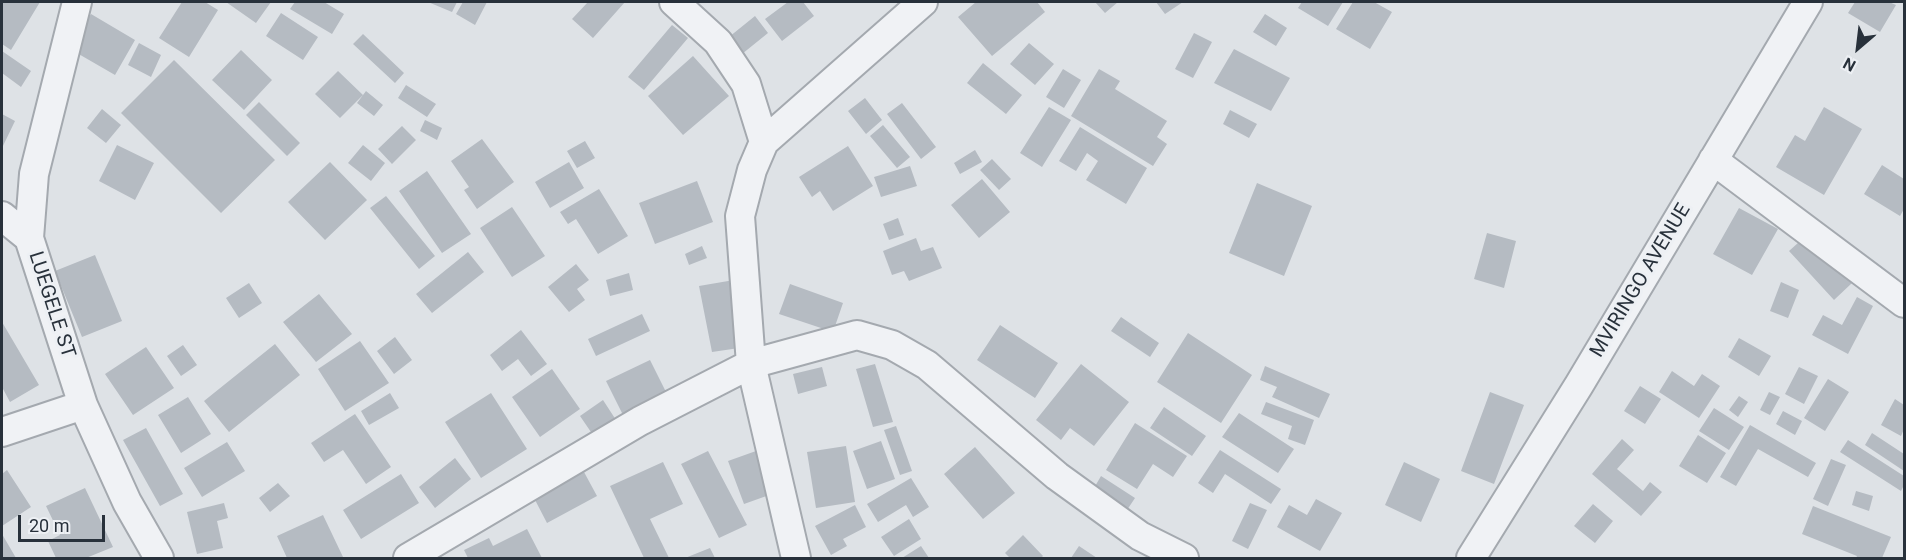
<!DOCTYPE html>
<style>
body{margin:0}
#map{position:relative;width:1906px;height:560px;overflow:hidden;background:#dee2e6;font-family:Roboto,sans-serif}
canvas{display:block}
.frame{position:absolute;inset:0;border:3px solid #28313b;pointer-events:none}
.north{position:absolute;left:1828px;top:18px;width:60px;height:60px;-webkit-text-stroke:4px #edf0f4;paint-order:stroke;rotate:208deg;font-size:16px;font-weight:700;line-height:24px;text-align:center;color:#28313b}
.north::after{content:'';display:block;margin:auto;width:21px;height:27px;background:#28313b;clip-path:polygon(50% 0,100% 100%,50% 72%,0 100%)}
.scale{position:absolute;left:18px;top:515px;width:87px;height:27px;box-sizing:border-box;border:3px solid #28313b;border-top:0;padding-left:8px;font-size:18px;line-height:21px;white-space:nowrap;color:#28313b;-webkit-text-stroke:4px #edf0f4;paint-order:stroke}
</style>
<div id="map">
<canvas width="1906" height="560"></canvas>
<div class="frame"></div>
<div class="north">N</div>
<div class="scale">20 m</div>
</div>
<script>
const ctx = document.querySelector('canvas').getContext('2d');
ctx.lineJoin = 'round';
function fill(path, color) {
  ctx.fillStyle = color;
  ctx.fill(path, 'evenodd');
}
function poly(rows) {
  const path = new Path2D();
  for (const r of rows) {
    path.moveTo(r[0], r[1]);
    for (let i = 2; i < r.length; i += 2) path.lineTo(r[i], r[i + 1]);
  }
  return path;
}
function strokePath(path, color, width, dash) {
  ctx.strokeStyle = color;
  ctx.lineWidth = width;
  ctx.lineCap = dash ? 'butt' : 'round';
  ctx.setLineDash(dash || []);
  ctx.stroke(path);
}
function drawText(font, color, halo, rows, align = 'center') {
  ctx.font = font + ' Roboto,sans-serif';
  ctx.lineWidth = 6;
  ctx.setLineDash([]);
  ctx.textBaseline = 'middle';
  ctx.strokeStyle = halo;
  ctx.fillStyle = color;
  for (const [text, x, y, turn = 0] of rows) {
    ctx.save();
    ctx.translate(x, y);
    ctx.rotate((+turn || 0) * Math.PI / 180);
    ctx.textAlign = isNaN(turn) ? turn : align;
    if (halo) ctx.strokeText(text, 0, 0);
    ctx.fillText(text, 0, 0);
    ctx.restore();
  }
}
fill(poly([
 [2,2,40,2,11,50,2,44],
 [182,2,205,2,218,10,189,57,159,38],
 [226,2,271,2,256,23],
 [295,2,324,2,344,14,332,34,290,9],
 [428,2,457,2,452,12],
 [463,2,487,2,475,25,456,14],
 [588,2,625,2,593,38,572,19],
 [788,2,803,2,814,16,782,41,765,19],
 [976,2,1037,2,1045,12,992,56,958,17],
 [1095,2,1118,2,1105,13],
 [1156,2,1183,2,1165,14],
 [1302,2,1343,2,1328,26,1298,8],
 [1353,2,1374,2,1392,12,1370,49,1336,29],
 [1855,2,1889,2,1896,5,1880,32,1848,13],
 [281,13,318,37,303,60,266,36],
 [91,14,135,40,115,75,70,49],
 [1265,14,1287,28,1276,46,1253,32],
 [755,16,768,33,742,54,729,37],
 [672,25,688,38,644,90,628,77],
 [1194,33,1212,42,1193,78,1175,69],
 [363,34,404,73,395,83,353,44],
 [139,43,161,55,151,77,128,65],
 [1029,43,1054,64,1035,85,1010,64],
 [1234,49,1290,78,1271,111,1214,83],
 [241,50,272,80,244,110,212,80],
 [2,51,31,71,21,87,2,73],
 [693,56,729,96,683,135,648,96],
 [174,60,275,160,221,213,121,113],
 [983,63,1022,95,1006,114,967,83],
 [1063,69,1081,80,1064,108,1046,97],
 [1099,69,1120,81,1115,89,1167,121,1157,137,1167,144,1153,166,1071,116],
 [338,71,363,95,340,118,315,94],
 [406,85,436,104,427,117,398,98],
 [366,91,383,105,374,116,357,103],
 [865,98,882,120,866,134,848,111],
 [259,102,300,143,287,156,246,115],
 [902,103,936,147,921,159,887,114],
 [1049,107,1071,120,1042,167,1020,153],
 [1824,107,1862,129,1824,195,1776,167,1795,135,1805,141],
 [102,109,121,125,106,143,87,128],
 [1230,110,1257,124,1249,138,1223,124],
 [2,114,15,121,2,148],
 [425,120,442,128,437,140,420,131],
 [883,125,910,157,897,168,870,136],
 [402,126,416,140,392,164,378,149],
 [1080,127,1147,168,1126,204,1086,180,1098,161,1087,153,1076,171,1059,161],
 [482,139,514,182,477,209,464,190,469,187,451,161],
 [585,141,595,158,577,168,567,151],
 [117,145,154,163,135,200,99,181],
 [363,145,385,163,371,181,348,163],
 [848,146,873,186,833,211,820,191,812,197,799,177],
 [975,150,982,162,960,174,954,163],
 [992,159,1011,179,999,190,980,170],
 [330,162,367,200,325,240,288,202],
 [569,162,584,188,550,208,535,182],
 [1882,165,1904,179,1904,209,1900,216,1864,194],
 [910,166,917,186,881,197,874,177],
 [427,171,471,234,442,253,399,191],
 [982,179,1010,212,979,238,951,205],
 [697,181,713,222,655,244,639,203],
 [1257,183,1312,206,1284,276,1229,253],
 [599,189,628,236,598,254,576,219,568,224,560,212],
 [386,196,435,256,419,269,370,208],
 [512,207,545,256,512,277,480,228],
 [1739,208,1778,229,1752,275,1713,254],
 [898,218,904,235,889,240,883,224],
 [1487,233,1516,241,1504,288,1474,279],
 [1808,234,1852,283,1834,300,1789,251],
 [916,238,921,251,933,247,942,268,909,281,904,271,892,275,883,251],
 [702,246,707,258,689,265,685,254],
 [468,252,484,272,432,313,416,294],
 [95,255,122,321,82,337,55,271],
 [576,264,589,280,577,289,585,300,569,312,548,287],
 [629,273,633,290,610,296,606,280],
 [734,280,746,347,712,352,699,286],
 [1781,282,1799,290,1788,318,1770,311],
 [249,283,262,303,239,318,226,298],
 [790,284,843,303,833,332,779,314],
 [319,294,352,334,316,362,283,322],
 [1857,297,1873,306,1848,354,1812,335,1823,315,1842,325],
 [642,314,650,331,596,356,588,339],
 [1121,317,1159,343,1150,357,1111,331],
 [2,322,39,385,10,402,2,387],
 [1000,325,1058,363,1035,398,977,360],
 [521,330,547,364,531,376,518,359,502,371,490,355],
 [1188,333,1252,375,1221,423,1157,382],
 [395,337,412,360,394,374,377,351],
 [1739,338,1771,356,1759,376,1728,357],
 [360,341,389,383,345,411,318,369],
 [275,344,300,375,229,432,204,401],
 [183,345,197,365,181,376,167,356],
 [146,347,174,388,133,415,105,374],
 [650,360,671,402,627,423,606,381],
 [875,364,893,422,873,427,856,369],
 [1081,364,1129,402,1094,446,1070,428,1061,440,1036,420],
 [1265,366,1330,394,1319,418,1272,397,1277,387,1260,380],
 [822,367,827,386,798,394,793,374],
 [1799,367,1818,376,1804,404,1785,394],
 [552,369,580,409,540,437,512,397],
 [1672,371,1694,386,1702,374,1720,386,1699,418,1659,392],
 [1828,379,1849,392,1825,431,1804,418],
 [1640,386,1661,399,1645,424,1624,411],
 [1490,392,1524,405,1494,484,1461,471],
 [1769,392,1780,397,1770,415,1760,410],
 [390,393,399,408,369,425,361,411],
 [491,393,527,449,481,478,445,422],
 [1739,396,1748,402,1738,417,1729,410],
 [188,397,211,434,181,453,158,415],
 [1895,399,1904,405,1904,429,1901,436,1881,425],
 [603,400,616,420,593,435,580,416],
 [1266,402,1314,420,1305,445,1288,439,1292,426,1261,414],
 [1164,407,1206,436,1192,456,1150,428],
 [1714,408,1744,427,1729,450,1699,431],
 [1783,411,1802,421,1795,435,1776,424],
 [1239,413,1294,449,1278,473,1222,437],
 [355,414,391,467,366,484,343,450,324,462,311,443],
 [1135,423,1187,456,1173,477,1153,464,1137,489,1106,470],
 [1750,425,1816,463,1808,477,1758,449,1736,486,1720,477],
 [896,426,912,471,900,475,884,430],
 [146,428,183,494,160,506,123,440],
 [1872,433,1904,454,1904,471,1865,445],
 [1698,435,1726,453,1707,483,1679,466],
 [1622,439,1634,450,1617,469,1643,491,1650,482,1662,492,1641,516,1592,474],
 [1848,440,1904,476,1904,485,1901,491,1840,452],
 [881,441,895,479,867,489,853,451],
 [227,442,245,471,202,497,184,468],
 [846,446,855,502,816,508,807,452],
 [975,447,1015,493,983,519,944,474],
 [1220,450,1281,489,1271,504,1225,474,1213,493,1198,483],
 [708,451,747,525,719,538,681,464],
 [756,451,772,494,744,504,728,461],
 [455,458,471,479,435,508,419,487],
 [1831,459,1846,465,1828,506,1813,499],
 [663,462,683,504,650,519,669,558,644,558,610,486],
 [1404,462,1440,479,1421,522,1385,505],
 [7,470,31,507,2,526,2,474],
 [584,472,597,496,547,523,534,498],
 [401,474,419,503,361,539,343,510],
 [1101,476,1135,498,1123,516,1090,495],
 [911,478,929,507,913,517,906,505,878,522,867,504],
 [278,483,290,496,270,512,259,498],
 [85,488,113,547,86,558,56,558,48,541,60,535,46,506],
 [1856,491,1873,496,1869,511,1852,505],
 [1316,499,1342,513,1320,551,1277,527,1289,505,1307,515],
 [224,503,228,518,217,521,223,548,197,554,187,512],
 [1250,503,1267,510,1248,549,1232,541],
 [1593,504,1613,521,1595,543,1574,526],
 [855,505,866,527,843,539,847,546,831,555,815,526],
 [1813,506,1891,537,1882,558,1856,558,1857,556,1802,534],
 [323,515,343,557,287,558,277,536],
 [909,519,921,539,894,556,881,537],
 [527,529,542,558,468,558,464,550,489,538,493,546],
 [2,534,16,558,2,558],
 [1023,535,1043,556,1041,558,1010,558,1005,553],
 [921,546,929,558,902,558],
 [1079,546,1097,558,1071,558],
 [710,548,715,558,685,558]
]), '#b5bbc2');
const minor = poly([
 [77,2,34,174,29,238,83,405,127,502,159,558],
 [674,2,718,42,746,84,764,142],
 [1713,160,1904,303],
 [2,216,29,238],
 [2,432,83,405],
 [408,558,640,421,751,364,857,335,892,345,927,365,1057,476,1140,536,1184,558],
 [796,558,751,364,740,216,752,170,764,142,923,2],
 [1471,558,1579,385,1808,2]
]);
strokePath(minor, '#a4a9af', 32);
strokePath(minor, '#f0f2f5', 28);
drawText('20px', '#28313b', '#edf0f4', [
 ["MVIRINGO AVENUE",1641,281,-59],
 ["LUEGELE ST",51,305,72]
]);
</script>
